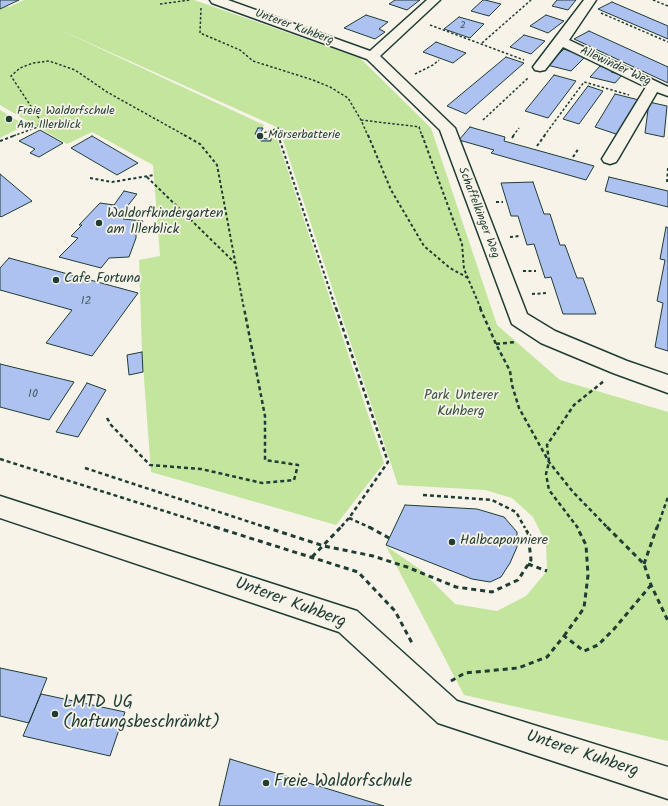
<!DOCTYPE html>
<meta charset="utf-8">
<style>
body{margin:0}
canvas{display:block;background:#f7f3e8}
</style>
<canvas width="668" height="806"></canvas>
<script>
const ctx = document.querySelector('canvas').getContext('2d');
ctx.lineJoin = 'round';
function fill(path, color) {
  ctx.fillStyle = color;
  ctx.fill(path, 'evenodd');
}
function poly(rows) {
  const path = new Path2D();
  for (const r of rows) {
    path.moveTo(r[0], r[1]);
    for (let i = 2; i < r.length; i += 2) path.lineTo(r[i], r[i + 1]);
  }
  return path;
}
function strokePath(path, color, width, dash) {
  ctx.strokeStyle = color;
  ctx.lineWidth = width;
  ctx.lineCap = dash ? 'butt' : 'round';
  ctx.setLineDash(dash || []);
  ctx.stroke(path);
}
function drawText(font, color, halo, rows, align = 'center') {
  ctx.font = font + ' Kalam,sans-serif';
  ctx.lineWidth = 3.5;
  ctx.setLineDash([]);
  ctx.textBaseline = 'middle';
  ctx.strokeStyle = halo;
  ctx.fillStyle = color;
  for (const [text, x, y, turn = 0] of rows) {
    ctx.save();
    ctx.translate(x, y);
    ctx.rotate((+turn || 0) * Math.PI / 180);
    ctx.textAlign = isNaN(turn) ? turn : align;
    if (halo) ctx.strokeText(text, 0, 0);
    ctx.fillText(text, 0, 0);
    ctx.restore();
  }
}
fill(poly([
 [24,0,194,0,360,58,431,128,497,325,560,380,668,412,668,741,464,695,386,546,421,570,455,604,497,611,526,596,547,571,546,543,533,517,512,498,485,490,398,485,279,128,56,28,264,125,260,134,264,138,277,138,384,463,336,525,151,472,142,352,139,260,160,256,153,165,92,132,67,144,0,105,0,9,6,6,9,7],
 [0,110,25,125,0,138]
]), '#c3e59e');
const building = poly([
 [0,0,19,0,0,9,0,0],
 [395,0,420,0,407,10,389,4,395,0],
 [483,0,485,0,501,4,489,16,471,11,483,0],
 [557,0,576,0,568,10,552,6,557,0],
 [612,2,668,26,668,39,598,9,612,2],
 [366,15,388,22,379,29,385,32,375,39,344,28,366,15],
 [546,15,564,21,548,33,530,26,546,15],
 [459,17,484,24,470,38,444,29,459,17],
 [589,31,668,67,668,83,574,39,589,31],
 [524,35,545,41,531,54,510,47,524,35],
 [436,42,466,53,453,63,423,52,436,42],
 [564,49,585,57,571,71,547,65,564,49],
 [506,57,524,63,466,114,447,106,506,57],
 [600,66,612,70,611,72,622,75,615,83,590,77,600,66],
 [554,75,576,81,548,118,525,111,554,75],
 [588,86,603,91,579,124,563,119,588,86],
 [615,94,639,100,619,135,595,127,615,94],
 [649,102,667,106,664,137,645,133,649,102],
 [470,127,505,137,504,141,594,166,586,180,491,153,494,150,459,140,470,127],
 [258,128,263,128,260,134,265,139,271,138,271,141,261,141,255,134,258,128],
 [40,130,63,143,39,157,30,153,35,149,19,141,40,130],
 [92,136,138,163,117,175,71,148,92,136],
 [0,174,32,201,1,217,0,216,0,174],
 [609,177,668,191,668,207,605,191,609,177],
 [533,182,544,214,550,214,560,245,565,245,577,278,583,278,596,314,563,314,551,277,545,278,534,244,527,245,518,216,511,216,501,183,533,182],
 [124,191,137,194,126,208,131,210,123,219,143,221,136,230,136,238,129,257,109,258,101,268,59,257,78,238,71,236,82,225,79,225,100,203,114,205,124,191],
 [666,227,668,228,668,351,655,347,663,303,657,301,665,260,660,259,666,227],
 [9,258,138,293,92,356,46,343,72,310,0,290,0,268,9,258],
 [142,352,143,372,129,375,127,355,142,352],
 [0,364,74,382,49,420,0,407,0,364],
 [87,383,106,390,78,437,56,432,87,383],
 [405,505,477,509,504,517,517,532,517,547,510,563,501,577,490,582,472,579,386,545,405,505],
 [0,668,47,678,29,723,0,716,0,668],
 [41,694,125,712,110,756,23,736,41,694],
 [230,759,384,806,219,806,230,759]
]);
fill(building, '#aec2f1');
strokePath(building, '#1f3d34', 1);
const minor = poly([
 [210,0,228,0,370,51,427,0,440,0,380,56,455,128,527,314,555,331,627,361,668,375,668,393,613,373,541,343,512,324,440,130,367,59,212,3,210,0],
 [584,0,596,0,569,40,668,87,668,96,657,92,618,159,616,162,610,164,604,162,602,159,646,87,563,47,545,70,540,71,535,70,533,67,584,0],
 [0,496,357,611,457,701,668,767,668,799,438,723,339,632,0,518,0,496]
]);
strokePath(minor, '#1f3d34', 3);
strokePath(poly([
 [653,0,668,6],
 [160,4,190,0],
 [201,8,200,33,240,50,253,61,313,80,330,87,348,98,361,120,368,136],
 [601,13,668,42],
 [430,25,524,60],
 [482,43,531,0],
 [415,74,433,65,439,60],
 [361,120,420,127],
 [483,120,528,78],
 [419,127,422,136],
 [276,129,278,136],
 [260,134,279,128],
 [13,136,38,127,40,120,11,76,20,68,33,63,49,61,75,70,107,92,186,136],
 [513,136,519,128],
 [544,136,584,82,629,95]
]), '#1f3d34', 1.5, [2.5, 2]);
strokePath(poly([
 [184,135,200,144,217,165,244,309],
 [278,135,336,309],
 [368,135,391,190,424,246,450,268,468,278],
 [422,135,462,244,464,269,481,309],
 [512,138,514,135],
 [0,141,16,135],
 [537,146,545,135],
 [573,157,579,148],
 [147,177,235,263],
 [90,178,112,182,154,175],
 [667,182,668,168],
 [496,202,503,202],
 [510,237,519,236],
 [523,271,536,271],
 [532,294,547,293]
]), '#1f3d34', 2, [3, 2.5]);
strokePath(poly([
 [336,308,388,462,349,518,340,528],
 [480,308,496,344,510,371,512,385,519,408,549,462,573,492,608,528],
 [496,344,516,342],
 [107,418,111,425,150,465,201,469,262,483,294,480,298,465,265,460,265,416,244,308],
 [0,459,218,528],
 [85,468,268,528],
 [423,495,492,500,516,512,525,528],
 [349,518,371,528],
 [578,528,549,490,546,474,549,462,547,445,574,405,604,381],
 [657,528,668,497]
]), '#1f3d34', 2.5, [4, 3]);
strokePath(poly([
 [215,527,358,572,395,611,412,643],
 [265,527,324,546,373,556,407,567,456,587,492,592,518,580,531,560,528,533,524,527],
 [369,527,389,538],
 [607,527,644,564,651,585,668,621],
 [312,557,341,527],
 [528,564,547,571],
 [644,564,657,527],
 [564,636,584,608,588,575,586,545,577,527],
 [451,681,465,673,518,668,547,657,564,636,584,651,598,645,614,629,651,585]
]), '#1f3d34', 3, [5, 4]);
fill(minor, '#f7f3e8');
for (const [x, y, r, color] of [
 [9,119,4,"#1f3d34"],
 [260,136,4,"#1f3d34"],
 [99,223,4,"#1f3d34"],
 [56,280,4,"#1f3d34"],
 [452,542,4,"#1f3d34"],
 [55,714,4,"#1f3d34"],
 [266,783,4,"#1f3d34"]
]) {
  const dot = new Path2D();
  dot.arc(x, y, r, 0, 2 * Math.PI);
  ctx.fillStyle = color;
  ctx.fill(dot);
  strokePath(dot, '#f7f3e8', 1.5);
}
drawText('10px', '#435e63', null, [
 ["2",463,26]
]);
drawText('12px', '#1f3d34', '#f7f3e8', [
 ["Unterer Kuhberg",294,28,20],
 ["Allewinder Weg",615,67,25],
 ["Schaffelkinger Weg",478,213,69]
]);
drawText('12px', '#1f3d34', '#f7f3e8', [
 ["Freie Waldorfschule",17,112],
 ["Am Illerblick",17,126],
 ["Mörserbatterie",268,136]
], 'left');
drawText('12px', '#435e63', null, [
 ["12",86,302],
 ["10",33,395]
]);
drawText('14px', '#1f3d34', '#f7f3e8', [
 ["Waldorfkindergarten",107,215],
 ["am Illerblick",107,231],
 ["Cafe Fortuna",64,280],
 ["Halbcaponniere",460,542]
], 'left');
drawText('14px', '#385644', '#f7f3e8', [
 ["Park Unterer",461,397],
 ["Kuhberg",461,413]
]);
drawText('17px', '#1f3d34', '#f7f3e8', [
 ["Unterer Kuhberg",290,604,20],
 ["Unterer Kuhberg",582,755,18]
]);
drawText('17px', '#1f3d34', '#f7f3e8', [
 ["LMTD UG",63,704],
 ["(haftungsbeschränkt)",63,724],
 ["Freie Waldorfschule",274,783]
], 'left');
</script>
